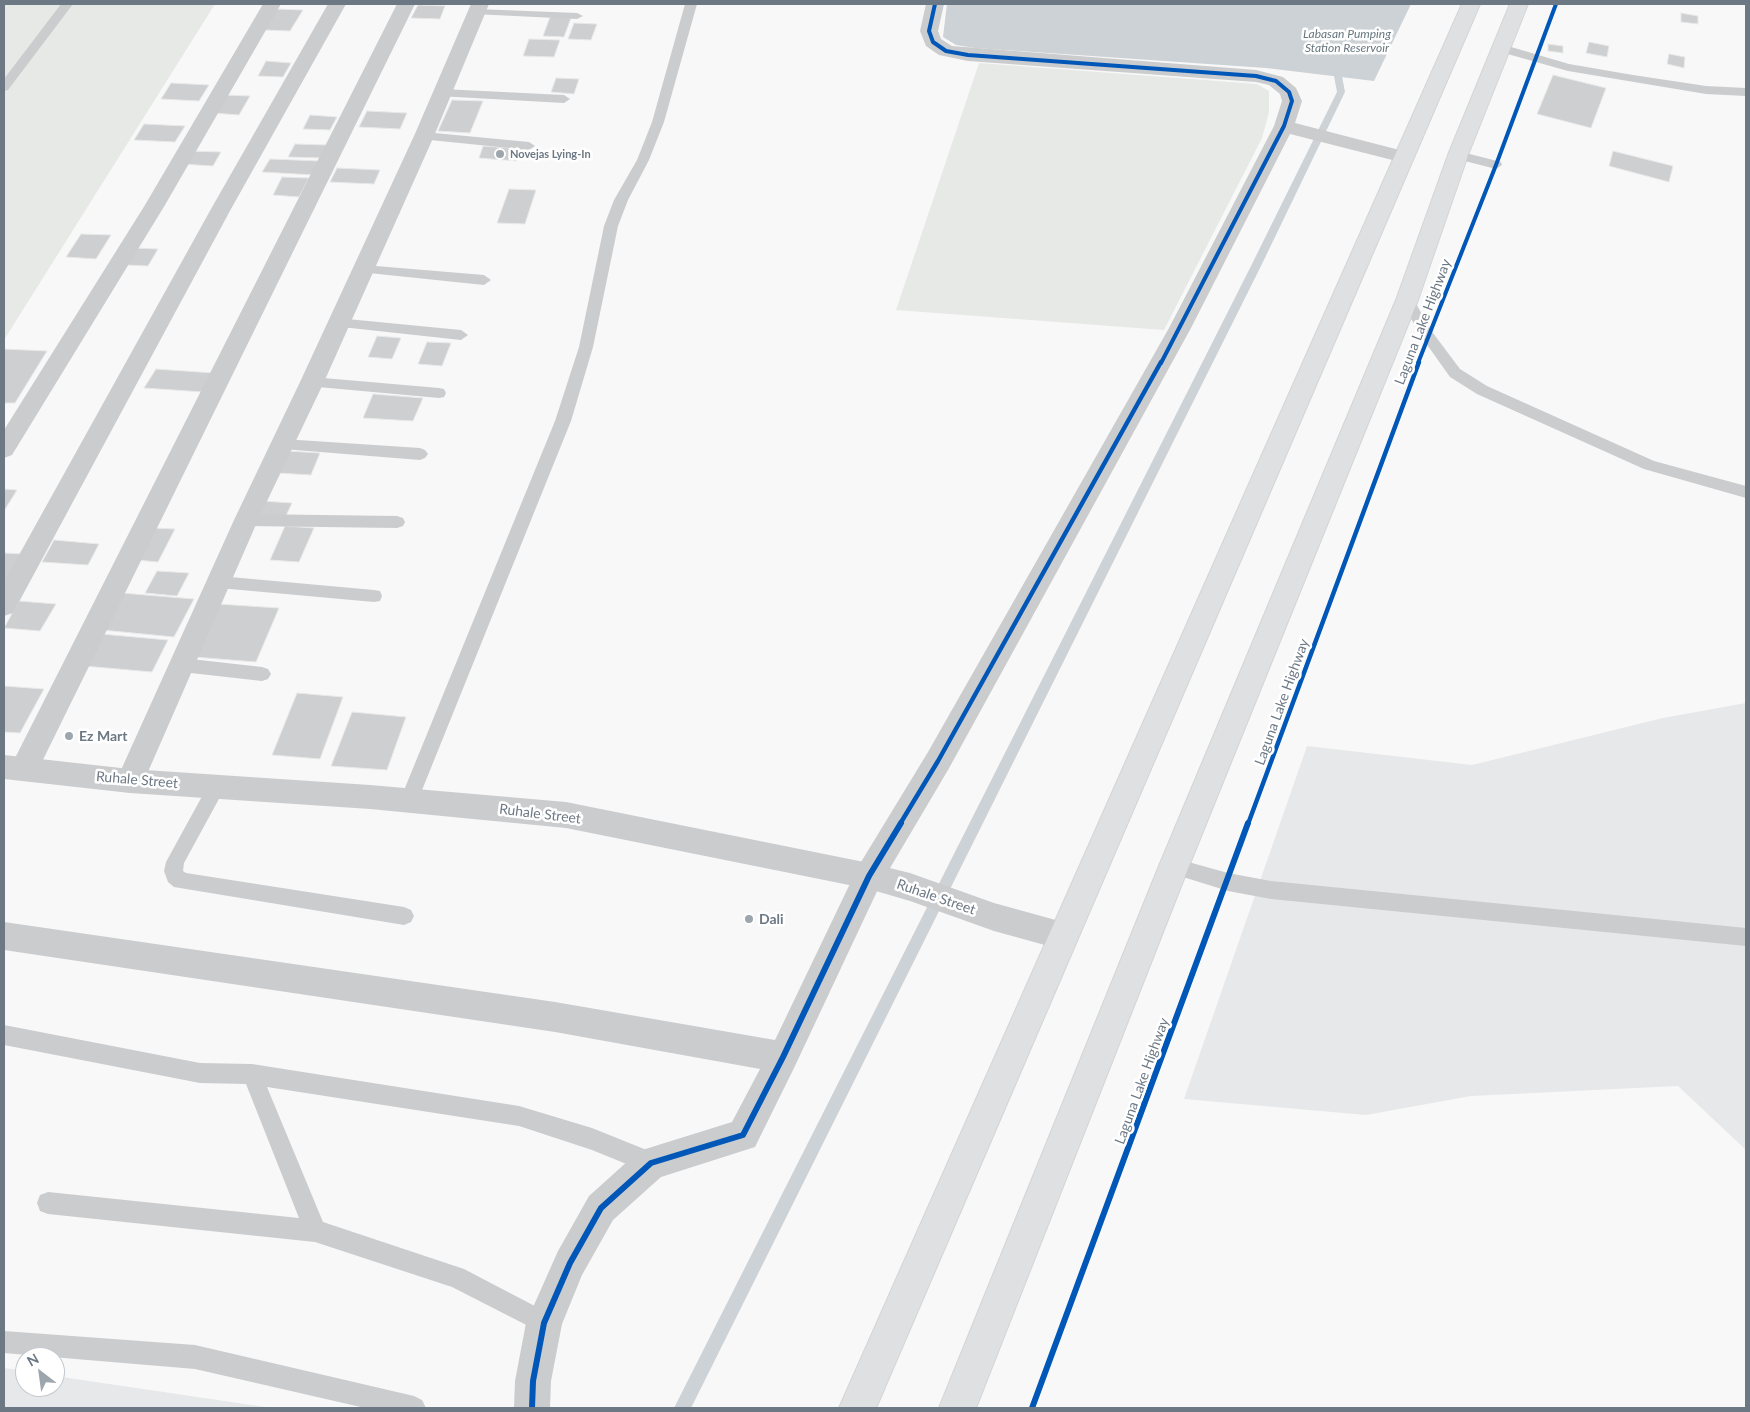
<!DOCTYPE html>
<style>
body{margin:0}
#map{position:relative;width:1750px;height:1412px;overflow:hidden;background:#f8f8f8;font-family:Lato,sans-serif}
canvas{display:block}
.frame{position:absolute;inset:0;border:5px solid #6c7884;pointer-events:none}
.north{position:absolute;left:15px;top:1347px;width:50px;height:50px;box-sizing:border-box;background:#fff;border:1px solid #c4c9ce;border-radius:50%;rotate:330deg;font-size:14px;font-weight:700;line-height:20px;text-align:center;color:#6c7884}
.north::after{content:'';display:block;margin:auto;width:18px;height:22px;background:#9da5ad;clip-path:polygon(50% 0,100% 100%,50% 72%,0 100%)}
</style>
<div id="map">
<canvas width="1750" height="1412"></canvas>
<div class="frame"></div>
<div class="north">N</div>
</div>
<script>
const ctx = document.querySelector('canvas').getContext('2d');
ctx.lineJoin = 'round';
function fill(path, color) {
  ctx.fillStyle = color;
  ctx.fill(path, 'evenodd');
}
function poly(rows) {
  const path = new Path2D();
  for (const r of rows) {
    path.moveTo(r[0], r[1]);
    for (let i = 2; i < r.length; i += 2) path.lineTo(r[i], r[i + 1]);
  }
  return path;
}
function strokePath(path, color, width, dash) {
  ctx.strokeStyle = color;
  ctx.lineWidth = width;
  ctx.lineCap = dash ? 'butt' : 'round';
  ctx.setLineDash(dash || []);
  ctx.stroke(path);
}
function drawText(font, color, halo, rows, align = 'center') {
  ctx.font = font + ' Lato,sans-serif';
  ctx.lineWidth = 5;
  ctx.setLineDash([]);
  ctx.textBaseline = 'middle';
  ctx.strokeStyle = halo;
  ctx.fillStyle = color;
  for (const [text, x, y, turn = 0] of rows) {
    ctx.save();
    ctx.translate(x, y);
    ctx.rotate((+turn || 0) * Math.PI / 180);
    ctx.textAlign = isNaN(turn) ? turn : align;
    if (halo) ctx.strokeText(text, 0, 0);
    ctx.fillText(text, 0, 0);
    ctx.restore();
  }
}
fill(poly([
 [1746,703,1746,1150,1678,1086,1471,1096,1366,1115,1184,1099,1307,746,1472,765,1663,718],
 [4,1368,25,1371,25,1387,55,1387,55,1376,272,1408,4,1408]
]), '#e7e8e9');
fill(poly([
 [4,4,215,4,4,340],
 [979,63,1257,84,1269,91,1269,112,1262,138,1164,330,896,310]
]), '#e7e9e6');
fill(poly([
 [947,4,1411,4,1374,81,1266,68,975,48,956,45,943,37]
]), '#cdd2d6');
fill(poly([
 [1335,57,1339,60,1345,92,1261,266,691,1408,674,1408,1251,266,1337,92,1331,60,1335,57]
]), '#cdd2d6');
const building = poly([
 [418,5,445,6,440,19,411,18,418,5],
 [276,9,303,10,290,31,263,30,276,9],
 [1681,13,1698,16,1698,24,1681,22,1681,13],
 [550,17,571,18,564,37,543,36,550,17],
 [574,23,597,24,591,40,568,39,574,23],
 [529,39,560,40,554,57,523,56,529,39],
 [1589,42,1609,46,1607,57,1586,53,1589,42],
 [1548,44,1563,46,1563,53,1548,51,1548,44],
 [1669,54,1685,57,1684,68,1667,64,1669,54],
 [266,61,291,63,283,77,258,76,266,61],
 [1553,75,1606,88,1591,128,1537,114,1553,75],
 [556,78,579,79,574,94,551,92,556,78],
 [171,83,209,85,199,101,161,99,171,83],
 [224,95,250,96,239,115,213,113,224,95],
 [452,100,483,101,470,133,438,131,452,100],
 [367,111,407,113,400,129,359,127,367,111],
 [310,115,337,117,330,130,303,129,310,115],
 [144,124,185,126,175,142,134,140,144,124],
 [295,144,327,145,321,158,288,157,295,144],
 [483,146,522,149,517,161,479,158,483,146],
 [189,151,221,152,213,166,181,164,189,151],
 [1613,151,1673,166,1669,182,1609,166,1613,151],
 [270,159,321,161,314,175,262,172,270,159],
 [337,168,380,170,374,184,330,182,337,168],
 [282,177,309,178,299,197,273,195,282,177],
 [509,189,536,190,525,224,497,223,509,189],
 [81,234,111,235,96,259,66,257,81,234],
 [135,248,158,249,148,266,125,265,135,248],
 [377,336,401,338,392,359,368,357,377,336],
 [427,342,451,343,442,366,418,364,427,342],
 [4,349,47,351,15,403,4,403,4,349],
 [156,369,214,373,203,392,144,388,156,369],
 [373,394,423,398,413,421,363,418,373,394],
 [287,451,320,453,311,475,278,473,287,451],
 [4,489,17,490,4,511,4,489],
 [262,501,292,503,285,518,254,516,262,501],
 [285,526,314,528,299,562,270,560,285,526],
 [153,528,175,529,158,562,136,560,153,528],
 [54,540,99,544,88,565,42,562,54,540],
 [4,553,23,554,4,585,4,553],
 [157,571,189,573,177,596,145,593,157,571],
 [122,593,194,599,174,637,102,630,122,593],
 [19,601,56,604,40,631,4,628,19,601],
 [218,604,279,608,256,662,194,657,218,604],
 [101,634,168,640,152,672,84,666,101,634],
 [4,686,44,689,20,733,4,732,4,686],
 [297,693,343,697,320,759,272,755,297,693],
 [352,712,406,717,387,770,331,766,352,712]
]);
fill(building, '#cecfd0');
strokePath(building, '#e8e8e8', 1);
const primary = poly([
 [1462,4,1480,4,876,1408,839,1408,1462,4],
 [1510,4,1528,4,1468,155,1418,300,1189,866,976,1408,939,1408,1159,866,1396,300,1448,155,1510,4]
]);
strokePath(primary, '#d4d5d6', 2);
fill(poly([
 [61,4,73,4,8,90,4,91,4,79,61,4],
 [685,4,697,4,664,122,649,160,628,200,618,226,593,347,571,421,418,800,415,806,409,808,403,806,400,800,555,421,579,347,604,226,614,200,637,160,652,122,685,4],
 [477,9,577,13,583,16,577,19,473,14,473,10,477,9],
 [1501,44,1569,64,1633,75,1706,86,1746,88,1746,96,1706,94,1568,71,1497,51,1497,45,1501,44],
 [442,89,564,95,570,99,564,103,438,96,436,93,438,90,442,89],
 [424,132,529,142,535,146,529,150,420,139,418,136,424,132],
 [1458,151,1501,162,1502,165,1496,169,1453,158,1452,155,1458,151],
 [364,265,484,275,491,280,484,285,359,272,357,269,359,266,364,265],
 [1407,295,1412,297,1433,333,1460,369,1487,386,1654,461,1746,486,1746,498,1644,469,1477,394,1450,377,1423,339,1400,300,1407,295],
 [337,318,461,330,468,335,461,340,332,326,330,323,337,318],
 [312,377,439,388,444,389,446,393,444,397,439,398,307,386,305,382,307,378,312,377],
 [283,439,420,448,425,450,428,454,425,458,420,460,283,449,278,448,275,444,278,440,283,439],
 [246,514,397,516,403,518,405,522,403,526,397,528,246,526,240,524,238,520,240,516,246,514],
 [219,576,374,590,380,591,382,596,380,601,374,602,219,588,213,587,211,582,213,577,219,576],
 [182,658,262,667,268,669,271,674,268,679,262,681,182,672,176,670,173,665,176,660,182,658],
 [217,778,223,780,226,786,184,863,183,871,186,873,404,907,411,910,414,916,411,922,404,925,174,887,168,882,164,871,166,862,211,780,217,778],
 [1174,858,1228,873,1271,881,1746,928,1746,946,1271,899,1228,891,1167,872,1165,866,1167,860,1174,858],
 [4,1025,200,1063,252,1064,519,1106,592,1128,659,1155,662,1163,659,1171,651,1174,592,1150,519,1126,267,1087,323,1222,464,1269,552,1315,555,1323,552,1331,544,1334,452,1287,315,1242,48,1214,40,1211,37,1203,40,1195,48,1192,299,1218,246,1084,200,1083,4,1045,4,1025],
 [4,1331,195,1345,414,1396,422,1400,426,1408,365,1408,195,1369,4,1353,4,1331]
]), '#cbccce');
fill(poly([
 [263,4,281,4,165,205,12,455,4,458,4,430,145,205,263,4],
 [328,4,346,4,231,209,13,613,4,616,4,582,211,209,328,4],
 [397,4,415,4,34,778,24,781,14,778,10,769,14,760,397,4],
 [471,4,489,4,434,136,324,382,258,520,144,781,140,790,130,793,120,790,116,781,234,520,300,382,414,136,471,4],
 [926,4,944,4,938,31,941,39,952,46,1256,70,1283,77,1296,88,1302,101,1295,123,1411,153,1414,157,1411,161,1404,163,1290,134,1191,328,948,770,880,885,794,1068,755,1147,661,1177,613,1220,582,1275,562,1324,551,1381,550,1408,514,1408,515,1381,526,1323,558,1251,589,1196,639,1151,732,1122,760,1069,555,1032,4,950,4,922,555,1002,775,1040,858,867,928,752,1169,328,1274,126,1282,101,1280,94,1269,85,1256,82,968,61,939,55,926,46,920,31,926,4]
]), '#cbccce');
fill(poly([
 [4,755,130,769,370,785,566,802,869,863,910,873,994,903,1063,922,1074,926,1078,936,1074,946,1063,950,994,931,910,901,869,889,566,828,370,809,130,793,4,779,4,755]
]), '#cbccce');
fill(primary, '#dfe0e1');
strokePath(poly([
 [935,4,929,31,933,42,946,51,968,55,1256,76,1276,81,1289,92,1292,101,1284,126,1161,363],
 [1418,363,1496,165,1556,4]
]), '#0057b8', 4);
strokePath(poly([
 [900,824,938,761,1161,362],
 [1248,824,1419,362]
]), '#0057b8', 4.5);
strokePath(poly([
 [532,1408,533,1381,544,1323,570,1263,601,1208,651,1163,743,1135,783,1057,869,876,901,823],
 [1032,1408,1248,823]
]), '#0057b8', 6);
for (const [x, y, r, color] of [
 [500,154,5,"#9da5ad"],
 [69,736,5,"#9da5ad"],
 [749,919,5,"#9da5ad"]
]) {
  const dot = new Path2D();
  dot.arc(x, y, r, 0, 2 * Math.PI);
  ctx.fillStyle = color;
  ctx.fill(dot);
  strokePath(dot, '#fff', 2);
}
drawText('bold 11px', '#6c7884', '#fff', [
 ["Novejas Lying-In",510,154]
], 'left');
drawText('italic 12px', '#67777f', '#fff', [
 ["Labasan Pumping",1347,34],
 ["Station Reservoir",1347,48]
]);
drawText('14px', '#6c7884', '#fff', [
 ["Laguna Lake Highway",1423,322,-69],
 ["Laguna Lake Highway",1282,702,-70],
 ["Ruhale Street",137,780,5],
 ["Ruhale Street",540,814,7],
 ["Ruhale Street",936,897,19],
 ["Laguna Lake Highway",1142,1081,-70]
]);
drawText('bold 14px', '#6c7884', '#fff', [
 ["Ez Mart",79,736],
 ["Dali",759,919]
], 'left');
</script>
